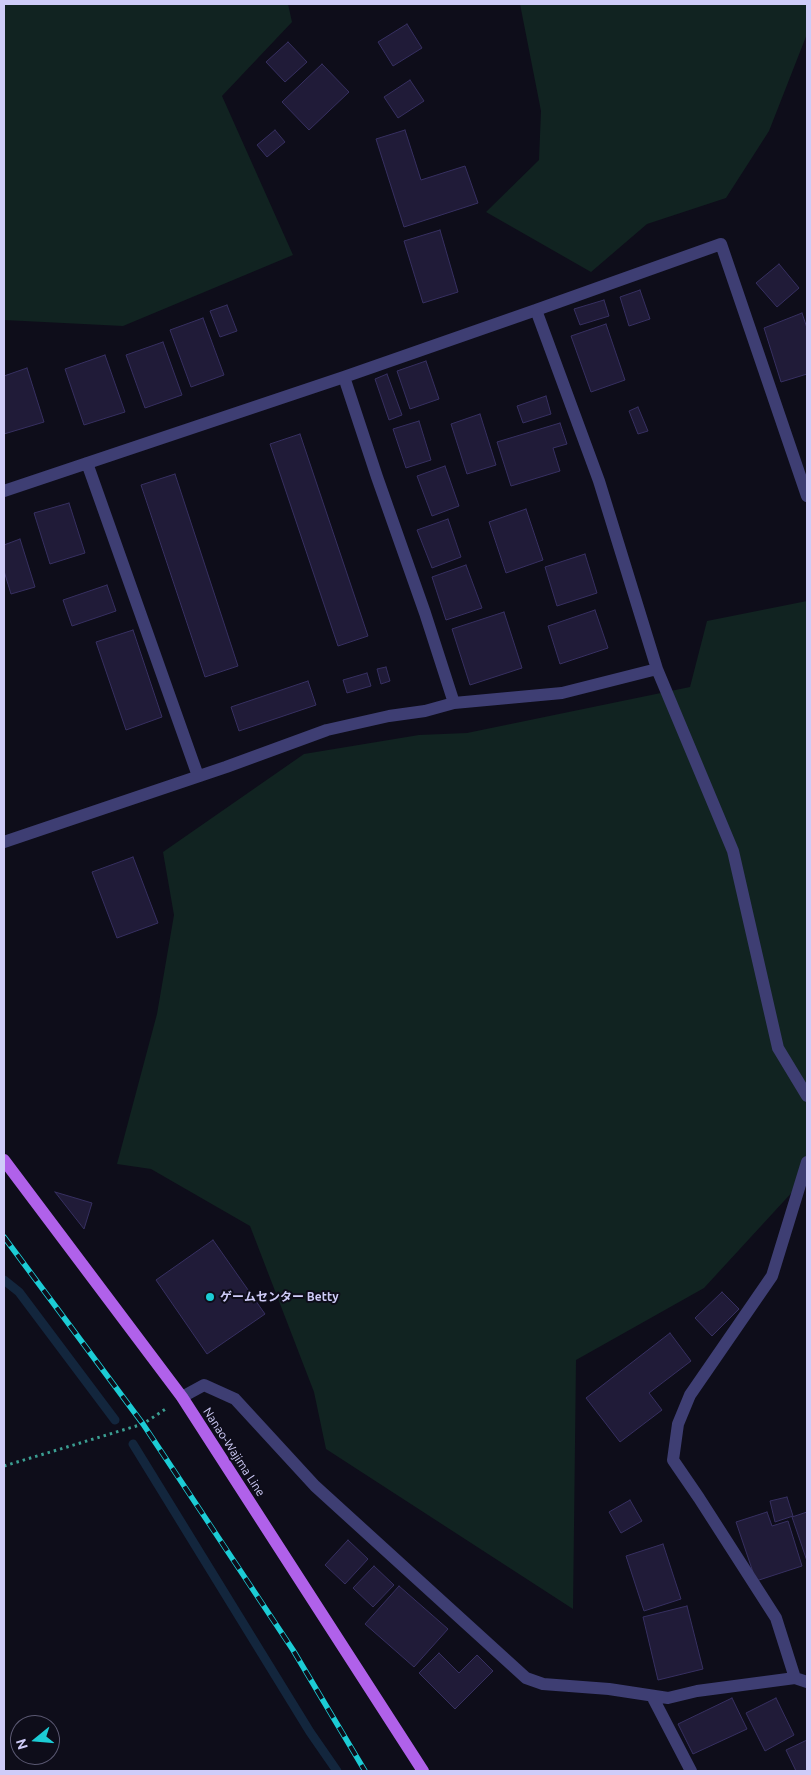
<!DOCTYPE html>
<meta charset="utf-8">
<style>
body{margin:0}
#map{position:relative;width:811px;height:1775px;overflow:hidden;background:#0e0d1a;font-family:Ubuntu,sans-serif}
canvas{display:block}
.frame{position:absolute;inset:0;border:5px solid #cfccf8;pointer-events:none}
.north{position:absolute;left:10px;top:1715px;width:50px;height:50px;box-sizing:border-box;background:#0e0d1a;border:1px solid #5b5973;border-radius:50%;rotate:253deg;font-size:14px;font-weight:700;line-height:20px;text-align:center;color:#cfccf8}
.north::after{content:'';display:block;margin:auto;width:18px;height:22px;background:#1cccd5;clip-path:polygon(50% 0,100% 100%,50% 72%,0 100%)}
</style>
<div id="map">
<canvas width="811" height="1775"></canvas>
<div class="frame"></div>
<div class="north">N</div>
</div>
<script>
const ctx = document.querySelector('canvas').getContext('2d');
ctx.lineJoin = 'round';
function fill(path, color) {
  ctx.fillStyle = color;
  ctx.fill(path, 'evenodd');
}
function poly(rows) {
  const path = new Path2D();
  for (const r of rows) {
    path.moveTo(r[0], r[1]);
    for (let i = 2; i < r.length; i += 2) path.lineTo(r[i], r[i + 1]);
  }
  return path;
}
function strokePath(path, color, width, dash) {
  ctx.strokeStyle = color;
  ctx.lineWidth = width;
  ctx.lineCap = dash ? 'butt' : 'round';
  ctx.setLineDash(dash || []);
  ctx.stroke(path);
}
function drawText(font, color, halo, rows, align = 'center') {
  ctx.font = font + ' Ubuntu,"Noto Sans JP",sans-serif';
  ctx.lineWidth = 4;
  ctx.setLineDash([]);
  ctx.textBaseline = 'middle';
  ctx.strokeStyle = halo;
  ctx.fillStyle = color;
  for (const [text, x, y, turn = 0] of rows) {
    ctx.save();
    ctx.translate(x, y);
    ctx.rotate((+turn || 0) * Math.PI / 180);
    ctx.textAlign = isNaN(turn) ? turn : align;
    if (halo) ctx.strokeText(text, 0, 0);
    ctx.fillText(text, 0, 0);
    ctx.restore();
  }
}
fill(poly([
 [4,4,288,4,292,22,222,96,293,255,123,326,4,320],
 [520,4,807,4,807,34,769,131,726,198,647,224,591,272,486,212,539,160,541,111],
 [807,601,807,1176,704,1288,576,1360,573,1609,326,1449,314,1392,250,1226,151,1169,117,1164,157,1014,174,915,163,852,304,754,419,735,467,733,690,687,707,621]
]), '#112321');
strokePath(poly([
 [4,1280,19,1292,115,1420],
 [133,1444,310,1732,337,1771]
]), '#13263d', 9);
const building = poly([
 [407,24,422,48,393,66,378,42,407,24],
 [288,42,307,62,285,82,266,62,288,42],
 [322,64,349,92,309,130,282,102,322,64],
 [410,80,424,101,398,118,384,97,410,80],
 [275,130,285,142,267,157,257,145,275,130],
 [405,130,421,180,465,166,478,203,404,227,376,139,405,130],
 [440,230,458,292,423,303,404,241,440,230],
 [779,264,799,288,777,307,756,283,779,264],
 [640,290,650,319,629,326,620,297,640,290],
 [604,300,609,316,580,325,574,309,604,300],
 [227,305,237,331,220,337,210,311,227,305],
 [802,313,807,328,807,374,781,382,764,328,802,313],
 [203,318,224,375,191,387,170,330,203,318],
 [606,324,625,380,591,392,571,336,606,324],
 [163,342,182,395,145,408,126,355,163,342],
 [105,355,125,412,84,425,65,369,105,355],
 [426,361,439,399,410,409,397,371,426,361],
 [27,368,44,422,4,434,4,376,27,368],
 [387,374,402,415,389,420,375,379,387,374],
 [546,396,551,414,523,423,517,406,546,396],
 [638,407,648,431,638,434,629,411,638,407],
 [480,414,496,465,467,474,451,424,480,414],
 [419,421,431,460,406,468,393,429,419,421],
 [560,423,567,444,553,448,560,471,511,486,497,442,560,423],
 [300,434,368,636,338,646,270,444,300,434],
 [445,466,459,506,432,516,417,476,445,466],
 [175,474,238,666,205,677,141,485,175,474],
 [69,503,85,553,50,564,34,513,69,503],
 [526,509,543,560,506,573,489,522,526,509],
 [448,519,461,557,432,568,417,530,448,519],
 [20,539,35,587,11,594,4,571,4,545,20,539],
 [585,554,597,593,557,606,545,567,585,554],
 [466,565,482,608,446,620,432,577,466,565],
 [107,585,116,611,72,626,63,600,107,585],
 [595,610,608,648,560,664,548,626,595,610],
 [504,612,522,668,470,685,452,629,504,612],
 [133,630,162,717,126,730,96,642,133,630],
 [386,667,390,681,381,684,377,669,386,667],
 [367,673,371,686,347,693,343,680,367,673],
 [308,681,316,705,239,731,231,707,308,681],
 [133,857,158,923,117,938,92,872,133,857],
 [55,1192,92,1203,84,1229,55,1192],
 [213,1240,265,1314,207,1354,156,1280,213,1240],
 [722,1292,739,1309,712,1336,695,1318,722,1292],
 [670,1333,691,1361,649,1393,662,1410,620,1442,586,1398,670,1333],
 [787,1497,793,1516,775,1522,770,1501,787,1497],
 [630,1500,642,1521,621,1533,609,1512,630,1500],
 [767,1512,772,1526,788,1521,802,1566,756,1581,736,1522,767,1512],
 [807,1512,807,1561,792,1517,807,1512],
 [348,1540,368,1559,345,1584,325,1565,348,1540],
 [663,1544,681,1599,644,1611,626,1556,663,1544],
 [374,1566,394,1585,373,1607,353,1588,374,1566],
 [399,1586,448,1629,414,1667,365,1624,399,1586],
 [687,1606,703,1669,658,1680,643,1617,687,1606],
 [439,1653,459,1673,477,1655,493,1671,455,1709,419,1673,439,1653],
 [732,1698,747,1729,693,1754,678,1724,732,1698],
 [776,1698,794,1735,765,1751,746,1713,776,1698],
 [807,1740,807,1771,796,1771,786,1750,807,1740]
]);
fill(building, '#201b38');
strokePath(building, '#373061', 1);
strokePath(poly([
 [4,1466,143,1424,167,1408]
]), '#3b9e92', 3, [2.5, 4]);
strokePath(poly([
 [536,310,721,244,807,496],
 [344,377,377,477,425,613,454,703],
 [87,463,198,776],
 [4,491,344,377,536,310,599,481,657,669,733,851,778,1048,807,1096],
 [4,842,226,767,327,730,389,716,425,711,454,703,562,693,657,669],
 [182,1397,204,1385,235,1399,315,1486,526,1678,543,1684,609,1689,668,1698,697,1691,795,1678,807,1682],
 [795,1678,776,1618,699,1498,673,1460,678,1424,690,1395,772,1276,807,1162],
 [652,1696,691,1771]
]), '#3e3e73', 12);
strokePath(poly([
 [4,1160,182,1397,423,1771]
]), '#b061ea', 12);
const rail = poly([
 [4,1237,143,1424,293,1650,365,1771]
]);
strokePath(rail, '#1cccd5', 5.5);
strokePath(rail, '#0e0d1a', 4, [11]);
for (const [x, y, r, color] of [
 [210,1297,5,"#1cccd5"]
]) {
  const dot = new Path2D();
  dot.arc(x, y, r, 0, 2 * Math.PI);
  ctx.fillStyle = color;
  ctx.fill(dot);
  strokePath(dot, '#0e0d1a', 2);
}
drawText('bold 12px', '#cfccf8', '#0e0d1a', [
 ["ゲームセンター Betty",220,1297]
], 'left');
drawText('12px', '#cfccf8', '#0e0d1a', [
 ["Nanao-Wajima Line",234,1452,57]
]);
</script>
